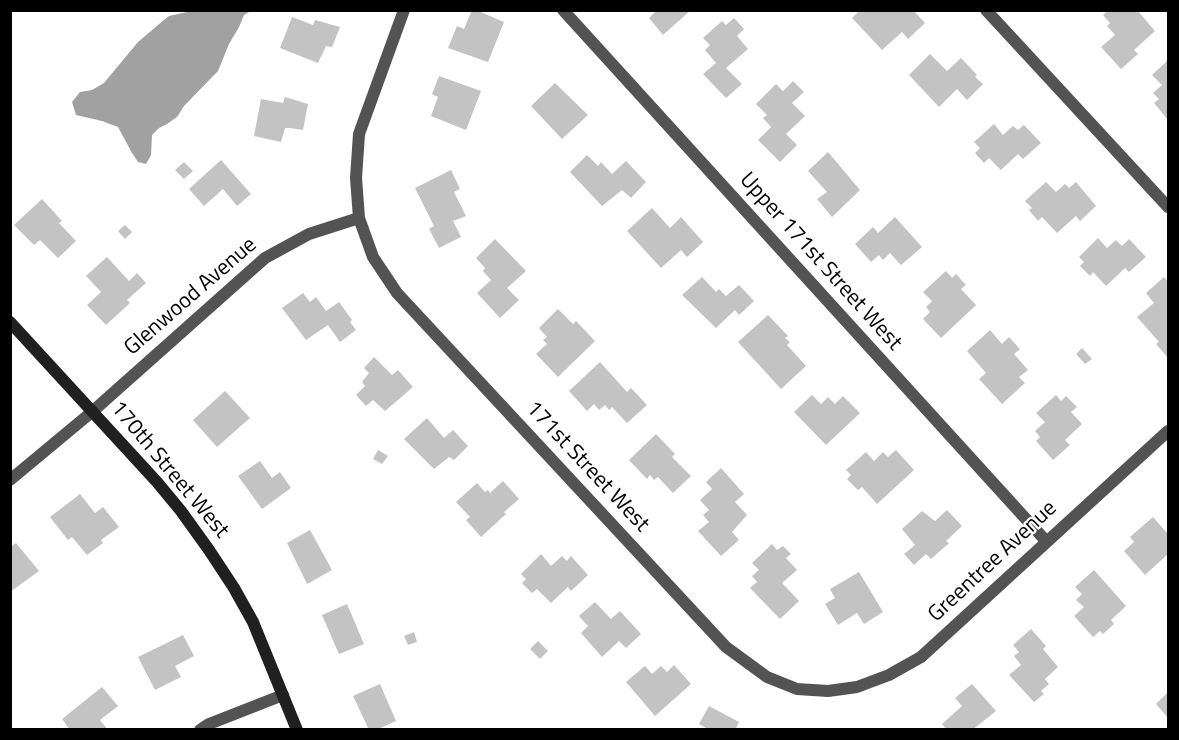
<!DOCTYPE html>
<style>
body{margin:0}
#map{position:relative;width:1179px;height:740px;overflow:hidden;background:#fff;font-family:"Titillium Web",sans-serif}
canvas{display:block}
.frame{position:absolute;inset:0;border:12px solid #000;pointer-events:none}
</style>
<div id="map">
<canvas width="1179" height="740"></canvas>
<div class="frame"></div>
</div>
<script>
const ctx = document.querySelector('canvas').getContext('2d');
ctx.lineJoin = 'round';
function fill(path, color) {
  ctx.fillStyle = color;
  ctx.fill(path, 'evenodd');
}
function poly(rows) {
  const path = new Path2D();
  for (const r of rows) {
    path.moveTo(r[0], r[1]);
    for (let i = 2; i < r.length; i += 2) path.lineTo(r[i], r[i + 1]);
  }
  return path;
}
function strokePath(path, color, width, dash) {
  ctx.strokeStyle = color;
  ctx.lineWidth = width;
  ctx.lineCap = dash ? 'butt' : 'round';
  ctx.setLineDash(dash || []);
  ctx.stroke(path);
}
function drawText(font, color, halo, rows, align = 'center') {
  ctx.font = font + ' "Titillium Web",sans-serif';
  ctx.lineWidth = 4.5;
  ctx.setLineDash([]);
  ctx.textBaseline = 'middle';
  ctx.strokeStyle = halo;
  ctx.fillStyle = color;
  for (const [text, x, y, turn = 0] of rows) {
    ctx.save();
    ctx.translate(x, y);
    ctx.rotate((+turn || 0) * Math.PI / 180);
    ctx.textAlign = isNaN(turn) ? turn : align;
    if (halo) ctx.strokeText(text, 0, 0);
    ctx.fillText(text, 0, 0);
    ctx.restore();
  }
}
fill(poly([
 [196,10,251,11,244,15,239,27,229,44,218,71,184,106,177,117,167,124,159,128,152,135,151,155,146,164,138,162,132,153,118,127,102,121,76,115,72,102,80,92,92,90,104,83,138,42,164,20,169,16]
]), '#a1a1a1');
fill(poly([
 [472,10,476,10,504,22,488,62,448,48,457,26,464,29],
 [653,10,691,10,663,35,649,18,655,12],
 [860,10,913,10,925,23,908,39,902,32,882,50,852,18],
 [1108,10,1137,10,1155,31,1134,50,1138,54,1121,69,1101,47,1115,35,1107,26,1110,23,1103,15],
 [292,17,313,25,315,20,340,27,332,47,326,46,318,63,280,48],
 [734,18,744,29,737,36,748,49,726,68,742,84,726,98,703,74,716,63,705,50,710,45,703,38,722,21,726,25],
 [930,54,947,71,961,58,977,75,975,77,983,84,967,100,957,89,939,107,909,75],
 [1168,60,1168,120,1154,103,1159,99,1153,93,1162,85,1152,75],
 [439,76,481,91,466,130,431,116,438,97,432,94],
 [793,81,804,92,792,103,805,116,786,134,797,145,780,162,758,140,771,127,763,118,767,115,756,104,776,84,783,91],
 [555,83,588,115,562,139,531,106],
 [285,97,308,104,303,130,290,128,285,128,281,142,254,136,261,99,283,103],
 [994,124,1003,135,1013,126,1018,130,1024,125,1041,143,1023,159,1018,154,1001,170,989,158,984,163,975,153,980,148,974,142],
 [828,152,860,190,832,217,817,199,827,192,808,171],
 [587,155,598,166,601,162,612,174,626,161,646,182,631,198,622,190,602,206,570,172],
 [221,160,251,194,237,206,223,189,204,206,189,189],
 [184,162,193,171,184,179,175,170],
 [451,170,460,189,454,192,466,216,453,221,461,237,439,248,429,229,434,226,415,188],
 [1046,182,1056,192,1065,184,1069,188,1076,182,1096,206,1080,221,1076,216,1057,233,1042,217,1038,221,1029,210,1032,208,1025,201],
 [42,199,62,221,59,223,76,241,58,258,40,240,34,245,14,225],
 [652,208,670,228,681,217,703,242,687,257,681,250,661,268,627,231],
 [895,217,922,247,901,265,890,253,883,260,879,255,871,262,855,244,873,227,878,233],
 [125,225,132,232,125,239,118,231],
 [1098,238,1107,248,1116,240,1122,246,1129,239,1146,257,1129,272,1125,268,1106,286,1093,272,1090,276,1080,266,1084,262,1079,257],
 [495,239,526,271,507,288,519,300,500,318,477,293,491,280,483,271,485,268,476,258],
 [107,257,129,281,137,273,146,283,127,300,130,303,106,325,87,305,101,292,86,276],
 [946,271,952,278,956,274,966,285,961,289,976,305,941,338,923,319,930,312,926,307,932,301,923,292],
 [702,277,716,292,719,289,726,296,739,285,754,301,739,315,735,310,716,328,682,295],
 [1164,277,1168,282,1168,358,1156,344,1159,342,1137,317,1154,303,1146,293],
 [303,293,310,302,316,297,326,311,339,302,352,320,350,322,356,330,340,342,328,325,306,340,282,308],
 [558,309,573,324,576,321,595,341,558,377,536,354,547,344,543,340,547,337,539,328],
 [768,315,788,336,785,338,790,342,787,345,806,366,781,389,738,342],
 [990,330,1002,344,1009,337,1020,349,1014,354,1028,370,1019,377,1025,383,1002,404,979,379,986,373,967,351],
 [1082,348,1092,359,1085,364,1076,354],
 [374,357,392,375,398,370,413,387,385,411,373,400,366,406,356,395,365,386,362,382,369,373,364,368],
 [600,362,627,392,631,388,647,405,627,423,612,407,609,410,605,405,599,410,594,404,587,411,569,391],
 [225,391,250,418,217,447,193,420],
 [812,395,821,404,828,397,835,404,843,396,860,413,826,445,794,412],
 [1056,395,1061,401,1066,396,1077,407,1071,412,1082,424,1065,440,1070,445,1053,460,1036,441,1040,437,1035,431,1045,422,1036,413],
 [427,418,444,438,453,430,468,446,454,460,449,457,434,469,404,439],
 [656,434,675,454,672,457,691,476,673,493,658,477,654,480,650,475,647,479,629,460],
 [378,450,388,456,382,464,373,459],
 [896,450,914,470,877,504,862,487,858,490,847,479,851,475,846,470,866,452,874,461,883,452,888,457],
 [260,461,272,478,280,472,291,488,262,509,238,476],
 [721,468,744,494,735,502,747,515,732,532,739,540,721,556,698,531,709,522,703,515,709,510,700,500,712,489,706,482],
 [503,481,519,499,504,512,506,514,481,537,466,520,470,517,456,502,477,483,485,492,488,490,490,493],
 [80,494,95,513,103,507,119,527,101,540,103,543,87,555,72,537,68,540,50,517],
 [947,510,962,526,946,541,949,543,931,559,926,554,914,565,904,554,915,545,902,529,922,511,935,521],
 [1153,517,1168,534,1168,554,1145,575,1124,551,1134,542,1130,537],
 [310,530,332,570,307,584,287,543],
 [16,543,39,571,10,592,10,547],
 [772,544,777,550,783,546,791,554,786,558,797,570,782,583,799,601,780,619,750,588,757,582,752,576,759,570,752,563],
 [541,554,551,566,562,556,567,561,571,556,588,575,571,591,568,587,551,603,537,589,532,593,522,583,526,579,521,574],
 [1094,570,1126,606,1111,620,1114,624,1103,634,1100,631,1093,637,1074,616,1084,607,1076,600,1082,594,1075,587],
 [859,572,883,612,864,624,857,613,838,625,825,604,835,598,830,589],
 [595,602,611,619,620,611,641,634,626,648,619,641,602,657,581,633,588,626,579,616],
 [347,604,364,644,339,654,322,615],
 [1031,629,1046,646,1043,649,1058,667,1045,679,1049,684,1041,691,1044,694,1034,702,1009,675,1021,665,1014,656,1019,652,1013,645],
 [414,632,417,642,408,645,404,636],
 [183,635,194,656,175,666,181,677,155,690,138,657],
 [538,641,548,651,540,659,530,649],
 [674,665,691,684,655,716,626,682,645,666,652,674,661,666,667,672],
 [380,684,396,721,376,730,369,730,353,696],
 [972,684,996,711,972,730,947,730,942,724,962,706,955,698],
 [102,687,118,706,100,720,108,730,70,730,62,719],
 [1168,692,1168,718,1156,704],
 [709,706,739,722,735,730,705,730,706,728,699,724]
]), '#c3c3c3');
strokePath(poly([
 [404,10,359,134,356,178,359,218,373,257,397,293,726,647,767,677,797,689,828,691,857,687,889,675,921,657,1168,431],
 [563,10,1046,541],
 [986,10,1168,207],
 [10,480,93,411,265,258,309,234,359,218],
 [200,730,209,724,283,695]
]), '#535353', 12);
strokePath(poly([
 [10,322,157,482,181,511,209,550,234,588,253,622,297,730]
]), '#202020', 12);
drawText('22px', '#000', '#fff', [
 ["Upper 171st Street West",820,262,48],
 ["Glenwood Avenue",191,297,-41],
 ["171st Street West",587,467,47],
 ["170th Street West",169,470,50],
 ["Greentree Avenue",993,562,-43]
]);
</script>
